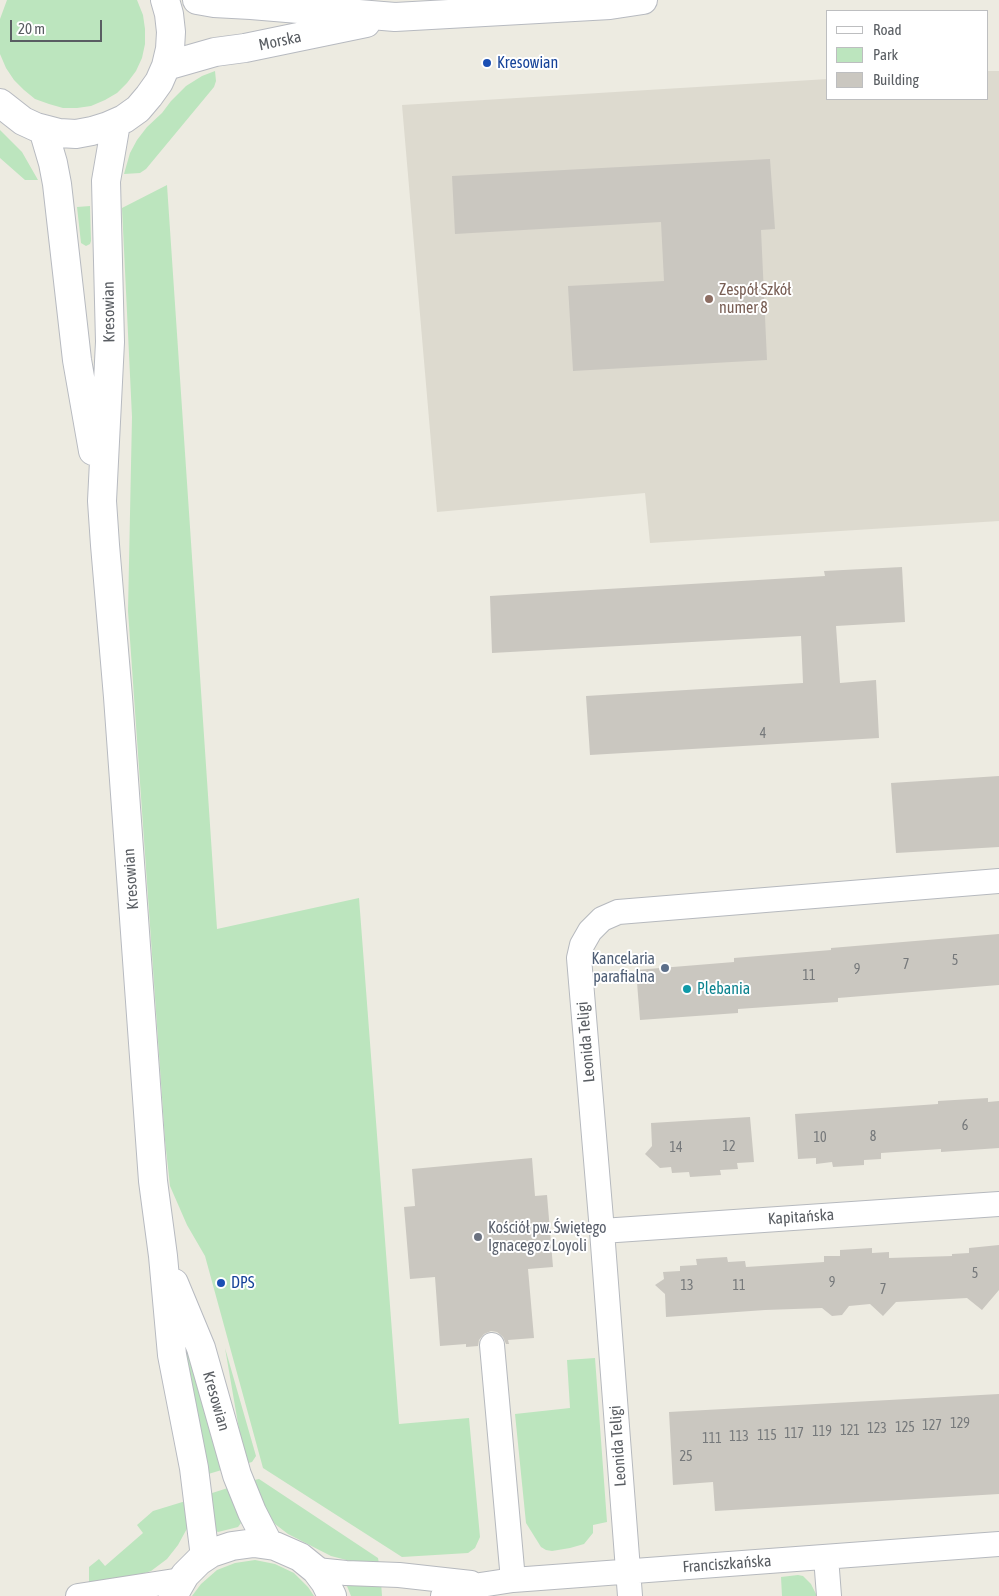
<!DOCTYPE html>
<meta charset="utf-8">
<style>
body{margin:0}
#map{position:relative;width:999px;height:1596px;overflow:hidden;background:#edebe1;font-family:"Asap Condensed",sans-serif}
canvas{display:block}
.legend{position:absolute;left:826px;top:10px;width:162px;height:90px;box-sizing:border-box;background:#fff;border:1px solid #bdbec0;margin:0;padding:6px 9px;list-style:none;font-size:15px;color:#595d62}
.legend li{display:flex;align-items:center;gap:10px;height:25px}
.legend b{width:25px;border:1px solid #bdbec0}
.scale{position:absolute;left:10px;top:20px;width:92px;height:22px;box-sizing:border-box;border:2px solid #595d62;border-top:0;padding-left:6px;font-size:15px;line-height:18px;white-space:nowrap;color:#595d62;-webkit-text-stroke:4px #fff;paint-order:stroke}
</style>
<div id="map">
<canvas width="999" height="1596"></canvas>
<ul class="legend">
<li><b style="height:6px;background:#fff"></b>Road</li>
<li><b style="height:14px;background:#bce5be"></b>Park</li>
<li><b style="height:14px;background:#cac7c0"></b>Building</li>
</ul>
<div class="scale">20 m</div>
</div>
<script>
const ctx = document.querySelector('canvas').getContext('2d');
ctx.lineJoin = 'round';
function fill(path, color) {
  ctx.fillStyle = color;
  ctx.fill(path, 'evenodd');
}
function poly(rows) {
  const path = new Path2D();
  for (const r of rows) {
    path.moveTo(r[0], r[1]);
    for (let i = 2; i < r.length; i += 2) path.lineTo(r[i], r[i + 1]);
  }
  return path;
}
function strokePath(path, color, width, dash) {
  ctx.strokeStyle = color;
  ctx.lineWidth = width;
  ctx.lineCap = dash ? 'butt' : 'round';
  ctx.setLineDash(dash || []);
  ctx.stroke(path);
}
function drawText(font, color, halo, rows, align = 'center') {
  ctx.font = font + ' "Asap Condensed",sans-serif';
  ctx.lineWidth = 4;
  ctx.setLineDash([]);
  ctx.textBaseline = 'middle';
  ctx.strokeStyle = halo;
  ctx.fillStyle = color;
  for (const [text, x, y, turn = 0] of rows) {
    ctx.save();
    ctx.translate(x, y);
    ctx.rotate((+turn || 0) * Math.PI / 180);
    ctx.textAlign = isNaN(turn) ? turn : align;
    if (halo) ctx.strokeText(text, 0, 0);
    ctx.fillText(text, 0, 0);
    ctx.restore();
  }
}
fill(poly([
 [988,71,999,71,999,521,650,543,645,493,437,512,402,105,828,79,828,99,988,99]
]), '#dddacf');
fill(poly([
 [7,0,137,0,143,15,145,29,145,44,142,58,136,71,127,83,117,93,105,100,91,106,77,108,63,108,49,104,35,99,24,90,14,80,6,68,0,54,0,19],
 [215,71,216,81,214,87,146,169,140,173,124,174,130,153,137,140,147,127,162,113,171,101,186,86,202,76],
 [0,130,22,152,38,180,25,180,0,158],
 [167,185,217,929,359,898,399,1424,469,1418,480,1537,475,1548,468,1553,402,1557,263,1468,205,1256,187,1225,170,1186,165,1140,128,611,132,417,122,208],
 [90,206,91,241,90,244,86,246,81,243,77,207],
 [225,1348,256,1456,252,1462,245,1464],
 [185,1349,188,1350,225,1469,205,1475,184,1350],
 [595,1358,607,1522,593,1525,593,1533,584,1544,570,1548,552,1551,546,1550,541,1547,526,1523,515,1414,570,1408,567,1360],
 [259,1479,378,1558,379,1564,358,1563,331,1556,288,1534,275,1524,265,1510,250,1481],
 [231,1487,241,1523,238,1527,218,1532,216,1531,209,1494],
 [189,1500,190,1523,178,1545,167,1559,151,1571,135,1576,89,1585,89,1567,99,1559,105,1566,143,1533,137,1525,153,1511],
 [255,1560,275,1564,294,1573,308,1587,314,1596,192,1596,201,1584,217,1570,235,1563],
 [798,1575,803,1576,811,1584,817,1596,782,1596,781,1577],
 [345,1581,381,1582,382,1596,351,1596]
]), '#bce5be');
fill(poly([
 [770,159,775,229,761,230,767,360,573,371,568,286,664,281,661,222,455,234,452,176],
 [902,567,905,622,836,626,840,683,876,680,879,738,590,755,586,696,803,683,801,636,492,653,490,596,825,576,824,571],
 [999,776,999,847,896,853,891,783],
 [999,934,999,985,838,998,838,1002,738,1009,738,1013,640,1020,636,970,734,962,734,958,831,950,831,948],
 [988,1098,988,1102,999,1101,999,1148,941,1152,941,1149,881,1153,881,1159,864,1160,864,1165,833,1167,832,1162,816,1164,816,1158,798,1159,795,1114,938,1104,938,1101],
 [750,1117,754,1162,737,1163,738,1169,720,1170,721,1175,690,1177,689,1172,672,1173,671,1167,660,1168,645,1154,652,1146,651,1123],
 [532,1158,535,1196,547,1195,553,1267,528,1269,534,1338,508,1340,509,1344,506,1344,503,1337,497,1332,491,1331,484,1334,479,1340,478,1346,466,1347,466,1344,440,1346,435,1277,410,1279,404,1207,415,1206,412,1169],
 [999,1245,999,1290,982,1310,967,1298,896,1302,883,1316,870,1304,849,1306,842,1315,832,1316,822,1308,765,1310,666,1317,665,1294,655,1285,664,1279,663,1272,680,1271,680,1266,697,1265,696,1259,727,1257,728,1262,745,1261,746,1267,824,1262,824,1256,840,1256,840,1250,872,1248,872,1253,889,1252,889,1258,952,1256,952,1254,969,1253,969,1248],
 [999,1394,999,1494,715,1511,713,1482,673,1485,669,1412]
]), '#cac7c0');
const street = poly([
 [602,1231,999,1204],
 [492,1345,513,1580],
 [826,1557,829,1596],
 [316,1570,346,1573,399,1575,471,1583],
 [78,1596,181,1580],
 [443,1596,480,1585,513,1580,999,1544],
 [630,1596,602,1231,579,958,582,945,590,931,602,919,618,912,999,881]
]);
const secondary = poly([
 [197,0,214,3,251,5,395,17,610,5,643,0],
 [166,66,215,52,245,48,366,23],
 [0,103,23,121,36,127,59,133,76,134,92,131,108,126,124,119,138,109,149,96,159,82,166,66,170,49,171,32,169,14,165,0],
 [116,123,106,181,110,342,102,501,105,545,118,697,153,1181,163,1256,172,1355,194,1468,205,1557],
 [43,129,53,163,57,184,77,360,93,451],
 [174,1283,201,1348,237,1475,252,1512,269,1545],
 [173,1596,185,1575,199,1561,211,1553,232,1546,254,1543,275,1546,300,1557,316,1570,325,1582,332,1596]
]);
strokePath(street, '#b6b9be', 26);
strokePath(secondary, '#b7bac0', 30);
strokePath(street, '#fff', 24);
strokePath(secondary, '#fff', 28);
for (const [x, y, r, color] of [
 [487,63,5,"#1a4fb4"],
 [709,299,5,"#8d6e63"],
 [665,968,5,"#5c6f8a"],
 [687,989,5,"#0f9aa8"],
 [478,1237,5,"#6b7280"],
 [221,1283,5,"#1a4fb4"]
]) {
  const dot = new Path2D();
  dot.arc(x, y, r, 0, 2 * Math.PI);
  ctx.fillStyle = color;
  ctx.fill(dot);
  strokePath(dot, '#fff', 2);
}
drawText('14px', '#75787a', null, [
 ["4",763,734],
 ["5",955,961],
 ["7",906,965],
 ["9",857,970],
 ["11",809,976],
 ["6",965,1126],
 ["8",873,1137],
 ["10",820,1138],
 ["12",729,1147],
 ["14",676,1148],
 ["5",975,1274],
 ["9",832,1283],
 ["13",687,1286],
 ["11",739,1286],
 ["7",883,1290],
 ["129",960,1424],
 ["127",932,1426],
 ["125",905,1428],
 ["123",877,1429],
 ["121",850,1431],
 ["119",822,1432],
 ["117",794,1434],
 ["115",767,1436],
 ["113",739,1437],
 ["111",712,1439],
 ["25",686,1457]
]);
drawText('16px', '#595d62', '#fff', [
 ["Morska",280,41,-12],
 ["Kresowian",109,312,-91],
 ["Kresowian",131,879,-94],
 ["Leonida Teligi",586,1042,-95],
 ["Kapitańska",801,1217,-4],
 ["Kresowian",216,1401,74],
 ["Leonida Teligi",618,1446,-94],
 ["Franciszkańska",727,1564,-4]
]);
drawText('16px', '#164399', '#fff', [
 ["Kresowian",497,63],
 ["DPS",231,1283]
], 'left');
drawText('16px', '#785e54', '#fff', [
 ["Zespół Szkół",719,290],
 ["numer 8",719,308]
], 'left');
drawText('16px', '#4e5e75', '#fff', [
 ["Kancelaria",655,959],
 ["parafialna",655,977]
], 'right');
drawText('16px', '#0d838f', '#fff', [
 ["Plebania",697,989]
], 'left');
drawText('16px', '#5b616d', '#fff', [
 ["Kościół pw. Świętego",488,1228],
 ["Ignacego z Loyoli",488,1246]
], 'left');
</script>
